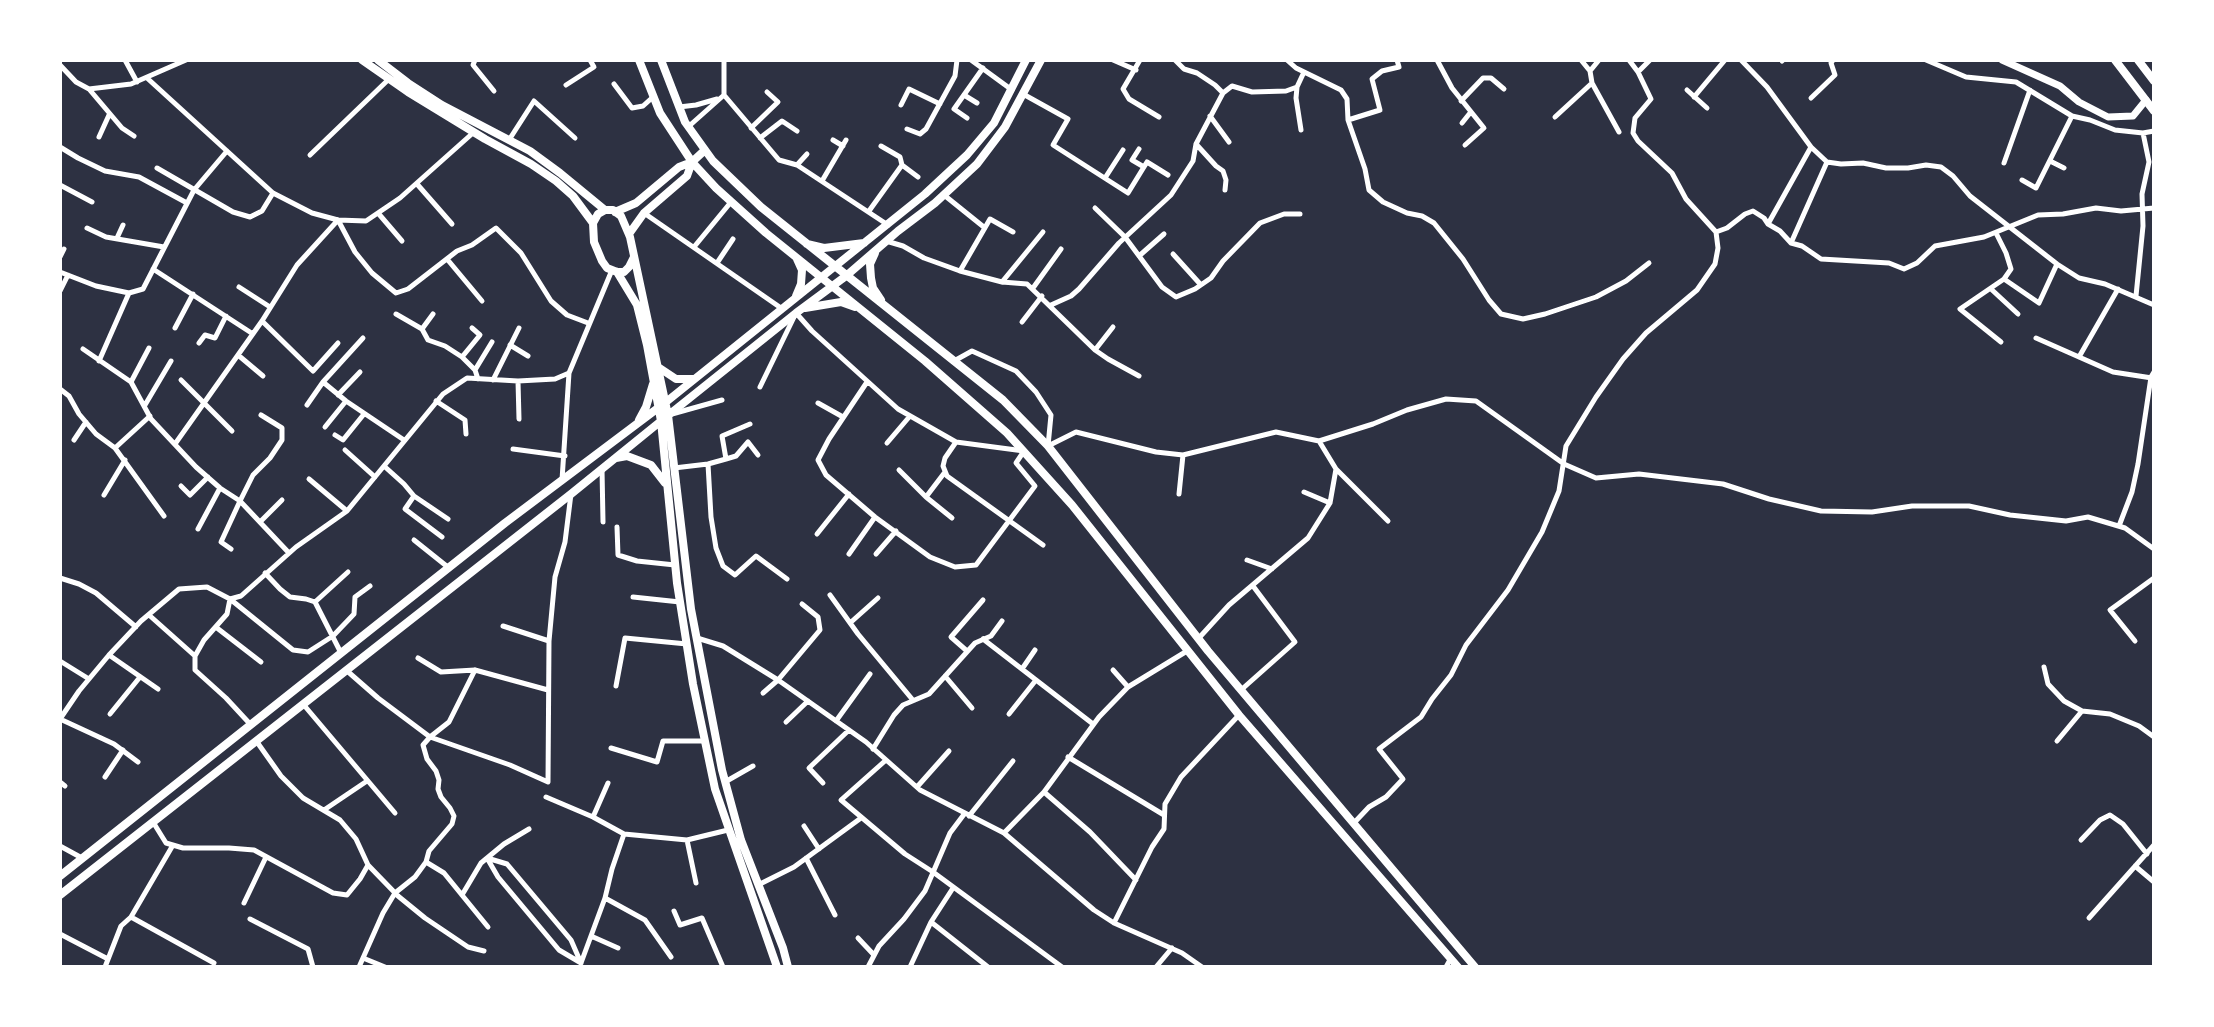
<!DOCTYPE html>
<style>
body{margin:0}
#map{position:relative;width:2214px;height:1027px;overflow:hidden;background:#2d3142;font-family:Montserrat,sans-serif}
canvas{display:block}
.frame{position:absolute;inset:0;border:62px solid #fff;pointer-events:none}
</style>
<div id="map">
<canvas width="2214" height="1027"></canvas>
<div class="frame"></div>
</div>
<script>
const ctx = document.querySelector('canvas').getContext('2d');
ctx.lineJoin = 'round';
function poly(rows) {
  const path = new Path2D();
  for (const r of rows) {
    path.moveTo(r[0], r[1]);
    for (let i = 2; i < r.length; i += 2) path.lineTo(r[i], r[i + 1]);
  }
  return path;
}
function strokePath(path, color, width, dash) {
  ctx.strokeStyle = color;
  ctx.lineWidth = width;
  ctx.lineCap = dash ? 'butt' : 'round';
  ctx.setLineDash(dash || []);
  ctx.stroke(path);
}
strokePath(poly([
 [125,60,137,82],
 [475,60,473,65,494,91],
 [724,60,724,95,779,160,797,165,888,225],
 [971,60,1012,90],
 [1113,60,1136,70],
 [1140,60,1123,89,1129,99,1159,117],
 [1175,60,1184,69,1197,73,1215,85,1223,93],
 [1287,60,1296,68,1341,90,1347,99,1348,120,1365,169,1369,190,1383,202,1407,213,1422,216,1434,223,1463,259,1489,300,1501,314,1523,319,1545,314,1596,297,1626,281,1649,263],
 [1437,60,1452,88,1484,128,1465,145],
 [1581,60,1590,71],
 [1599,60,1590,71,1592,83,1619,132],
 [1629,60,1638,72,1651,99,1635,118,1633,133,1638,141,1672,173,1686,199,1716,232,1727,228,1745,214,1753,211,1764,218,1768,224,1780,231,1791,243,1802,246,1821,259,1889,263,1904,269,1917,263,1935,246,1984,237,2038,215,2063,214,2096,208,2121,211,2154,208],
 [1741,60,1767,87,1811,147,1827,162,1841,164,1863,163,1886,168,1908,168,1926,165,1941,167,1953,176,1970,196,2057,264,2079,278,2105,284,2154,305],
 [1926,60,1966,77,2016,82,2072,116,2090,120,2115,130,2143,133,2154,131],
 [1782,61,1783,60],
 [60,65,76,82,89,89,122,128,134,136],
 [1638,72,1650,60],
 [147,78,273,193,312,213,338,220,366,221,400,198,474,132],
 [614,84,632,108,643,106,653,97],
 [566,85,594,67,590,60],
 [1297,87,1296,98,1301,130],
 [89,89,131,84,186,60],
 [1687,90,1707,108],
 [1023,94,1068,119,1053,145,1128,193,1147,162,1168,175],
 [964,95,977,103],
 [1694,97,1725,60],
 [1811,98,1835,75,1831,63,1833,60],
 [1461,101,1483,78,1491,78,1504,89],
 [901,105,909,89,940,104],
 [679,107,696,105,717,99],
 [1210,116,1229,142],
 [1555,117,1592,83],
 [967,118,954,109,983,68],
 [1348,120,1380,110,1372,79,1382,71,1399,67,1397,60],
 [1462,123,1470,113],
 [688,127,724,95],
 [751,128,778,102,767,92],
 [907,129,920,134,926,129,955,76,957,60],
 [99,137,109,115],
 [760,138,782,121,797,131],
 [509,140,534,101,575,138],
 [833,140,843,146],
 [1196,144,1216,166,1223,171,1226,180,1225,190],
 [881,146,900,157,902,165,918,177],
 [60,147,78,158,105,171,139,177,187,203],
 [1139,149,1132,160,1144,167],
 [310,155,389,79],
 [2050,161,2064,168],
 [2004,163,2030,90],
 [797,165,807,154],
 [157,168,233,212,250,217,262,211,273,193],
 [1105,178,1123,150],
 [2022,180,2036,188,2072,116],
 [822,181,846,140],
 [417,184,452,224],
 [60,185,92,202],
 [944,195,985,228],
 [1095,208,1125,237,1162,287,1176,297,1195,289,1211,278,1223,261,1260,223,1284,214,1300,214],
 [869,211,902,165],
 [378,213,402,241],
 [644,213,781,308],
 [1768,224,1811,147],
 [87,228,106,237,164,247],
 [1996,233,2006,253,2011,269,2004,279,1960,309,2001,342],
 [117,238,123,225],
 [886,241,903,246,924,258,960,271,1002,282,1027,284,1095,350,1108,359,1139,376],
 [1791,243,1827,162],
 [694,247,731,202],
 [1173,254,1201,285],
 [1139,256,1164,234],
 [60,257,64,249],
 [447,259,482,301],
 [717,263,733,239],
 [153,269,253,334],
 [960,271,990,219,1013,232],
 [60,272,96,286,129,293,143,289,194,190,227,151],
 [2004,279,2039,303,2057,264],
 [1002,282,1043,232],
 [239,287,270,307],
 [1033,288,1061,249],
 [1991,289,2018,314],
 [60,291,68,275],
 [2136,296,2143,226,2142,194,2149,162,2143,133],
 [1051,305,1071,296,1079,289,1119,243,1171,195,1193,161,1196,144,1223,93,1232,86,1252,92,1286,91,1297,87,1304,72],
 [396,314,422,329,428,340,445,346,462,357,475,370,478,379],
 [262,321,313,371,338,343],
 [1022,322,1042,296],
 [175,328,193,294],
 [422,329,433,314],
 [2036,338,2113,372,2152,378],
 [199,343,205,335,215,338,226,316],
 [510,345,528,356],
 [83,349,131,382,151,419,196,467,220,488,240,501,289,553],
 [1095,350,1113,327],
 [238,355,263,376],
 [462,357,480,335,472,328],
 [2079,357,2118,289],
 [99,361,129,293],
 [954,361,972,351,1016,371,1036,392,1051,415,1048,446],
 [475,370,492,342],
 [181,380,232,431],
 [493,380,519,328],
 [518,381,519,419],
 [131,382,149,348],
 [323,382,346,401,404,440],
 [760,387,796,313,812,331,898,409,956,442,1024,451,1016,463,1035,486,976,565,955,567,930,557,875,517,826,475,818,460,829,439,867,382],
 [60,389,69,396,79,414,96,434,115,448,164,516],
 [338,395,360,372],
 [436,401,465,420,466,434],
 [818,403,843,417],
 [145,405,171,361],
 [307,405,323,382,363,338],
 [672,414,722,400],
 [325,427,346,401],
 [335,435,343,440,364,414],
 [74,440,86,422],
 [956,442,945,458,943,466,947,476,1043,545],
 [887,443,910,416],
 [175,444,262,321,297,265,338,220,355,252,372,273,396,293,408,289,457,251,472,245,496,228,521,253,551,301,567,315,588,323],
 [1048,446,1076,432,1156,452,1183,455,1276,432,1319,441,1373,424,1407,410,1446,399,1476,401,1564,464,1596,478,1639,474,1723,484,1769,499,1821,511,1872,512,1912,506,1969,506,2010,515,2066,521,2088,517,2125,528,2154,549],
 [115,448,150,416],
 [513,449,565,456],
 [345,450,375,477],
 [726,459,722,436,750,424],
 [708,464,711,517,716,548,723,566,735,575,756,556,787,579],
 [384,466,404,484,414,496,448,519],
 [674,468,708,464,726,459,736,456,748,442,758,455],
 [602,469,603,522],
 [1336,469,1388,521],
 [899,470,926,497,952,518],
 [309,479,347,511],
 [562,480,569,373,612,270],
 [181,486,190,495,208,477],
 [1304,492,1330,503],
 [1179,494,1183,455],
 [104,495,125,460],
 [414,496,405,509,442,537],
 [926,497,945,472],
 [260,522,282,500],
 [2119,526,2132,492,2138,464,2151,377,2154,372],
 [617,527,618,555,637,561,675,565],
 [198,529,220,488],
 [817,534,849,494],
 [414,540,449,568],
 [231,549,221,542,240,501,253,475,270,458,282,440,282,428,261,415],
 [849,554,875,517],
 [876,554,896,531],
 [1247,560,1272,569],
 [265,573,280,589,290,597,306,599,315,602,341,653],
 [60,578,79,584,96,593,136,627],
 [830,595,858,634,912,699],
 [633,597,680,602],
 [315,602,348,572],
 [149,615,195,656],
 [850,623,878,598],
 [503,626,549,641],
 [217,628,261,662],
 [697,638,723,646,778,680,866,742,920,790,1004,833,1094,910,1114,923,1182,953,1202,967],
 [983,639,1093,724],
 [1198,639,1229,605,1308,538,1330,503,1336,469,1319,441],
 [2135,641,2110,610,2154,578],
 [967,651,951,637,983,600],
 [109,655,158,689],
 [418,658,441,672,475,670,548,690],
 [60,661,89,679],
 [2044,667,2048,684,2064,701,2082,711,2110,714,2139,726,2154,737],
 [1022,669,1035,650],
 [346,670,378,698,430,737,510,765,548,782,549,641,555,577,565,542,571,494],
 [1113,670,1128,687],
 [945,676,972,708],
 [616,686,625,638,687,644],
 [1241,690,1295,642,1253,586],
 [763,693,778,680,820,630,818,617,802,604],
 [303,704,395,813],
 [110,714,140,677],
 [1009,714,1036,680],
 [60,719,79,691,109,655,141,621,179,589,207,587,230,599,241,596,296,547,347,511,443,394,467,378,518,381,555,379,569,373],
 [60,719,114,744,138,762],
 [836,721,870,674],
 [786,722,808,701],
 [251,725,226,698,195,670,195,656,204,640,227,614,230,599,293,650,308,652,333,636,354,614,355,597,370,586],
 [2057,741,2082,711],
 [257,742,281,776,303,798,340,820,356,839,368,865,398,896,425,918,468,947,484,951],
 [611,748,657,762,663,741,705,741],
 [873,749,894,715,903,705,929,694,975,643,991,636,1002,621],
 [1068,757,1164,815],
 [886,760,841,800,905,854,933,872,1062,967],
 [105,777,123,750],
 [60,782,65,786],
 [725,782,753,766],
 [823,783,809,768,849,730],
 [917,787,949,751],
 [1044,792,1090,832,1136,880],
 [546,797,593,817,624,834,687,840,728,830],
 [324,810,367,781],
 [969,816,1013,761],
 [593,817,608,783],
 [153,822,166,843,183,848,229,848,254,850,333,893,347,895,360,879,368,865],
 [1353,824,1369,807,1386,797,1403,779,1379,749,1421,717,1432,699,1451,675,1466,645,1508,590,1542,532,1559,491,1566,446,1596,397,1623,359,1646,333,1697,290,1715,264,1718,248,1716,232],
 [804,826,819,849],
 [1004,833,1044,792,1099,717,1128,687,1187,651],
 [687,840,696,883],
 [2081,840,2100,820,2110,815,2123,824,2147,854],
 [60,846,82,858],
 [487,858,507,864,571,940,581,963,559,950,498,877,487,858],
 [806,858,835,915],
 [426,862,444,873,488,927],
 [2135,866,2154,882],
 [758,885,794,867,861,818],
 [462,895,481,863,504,844,529,829],
 [605,898,645,920,671,957],
 [244,903,266,857],
 [674,911,680,925,702,918,723,967],
 [131,917,214,963],
 [2089,918,2154,845],
 [250,919,308,949,313,967],
 [931,922,988,967],
 [1114,923,1152,847,1164,829,1165,804,1181,777,1239,715],
 [60,934,108,959],
 [591,936,618,948],
 [858,938,874,955],
 [363,958,385,967],
 [581,963,605,898,612,869,624,834],
 [105,967,121,926,131,917,173,845],
 [359,967,383,913,395,893,415,877,426,862,429,851,452,824,454,816,450,808,441,797,438,789,439,780,436,771,427,759,423,745,430,737,449,722,475,670],
 [868,967,879,946,904,919,925,891,950,833,965,813],
 [910,967,931,922,953,888],
 [1156,967,1172,948],
 [1446,967,1451,958]
]), '#fff', 5);
strokePath(poly([
 [2002,60,2060,86,2079,102,2108,117,2133,116,2146,100]
]), '#fff', 7);
strokePath(poly([
 [362,60,408,92,485,139,531,164,556,181,573,196,593,223],
 [378,60,408,83,442,105,530,151,560,173,605,210],
 [639,60,660,113,692,162,716,188,766,233,925,361,1007,433,1072,505,1239,715,1458,967],
 [661,60,685,122,713,161,761,207,1003,400,1048,446,1208,651,1475,967],
 [615,212,636,203,679,167,692,162,705,150],
 [629,234,644,213,687,176,692,162],
 [807,244,824,248,864,243],
 [875,253,870,264,871,278,873,288,881,300],
 [634,257,629,267,624,272,617,272,607,268,602,261,594,242,593,223,598,214,605,210,613,210,621,216,630,237,668,415,691,609,722,770,741,840,783,948,788,967],
 [617,272,637,305,647,345,661,421,677,583,693,684,715,789,777,967],
 [796,296,801,284,802,270,797,259],
 [805,308,841,302,855,307],
 [658,367,676,379,693,379],
 [639,420,646,407,653,384],
 [616,458,627,456,651,465,665,483],
 [60,876,505,523,666,402,925,194,967,155,994,123,1026,60],
 [60,895,571,494,661,421,796,313,846,276,898,231,935,203,977,164,1005,127,1041,60]
]), '#fff', 8);
strokePath(poly([
 [2115,60,2154,111],
 [2138,60,2154,81]
]), '#fff', 8);
</script>
